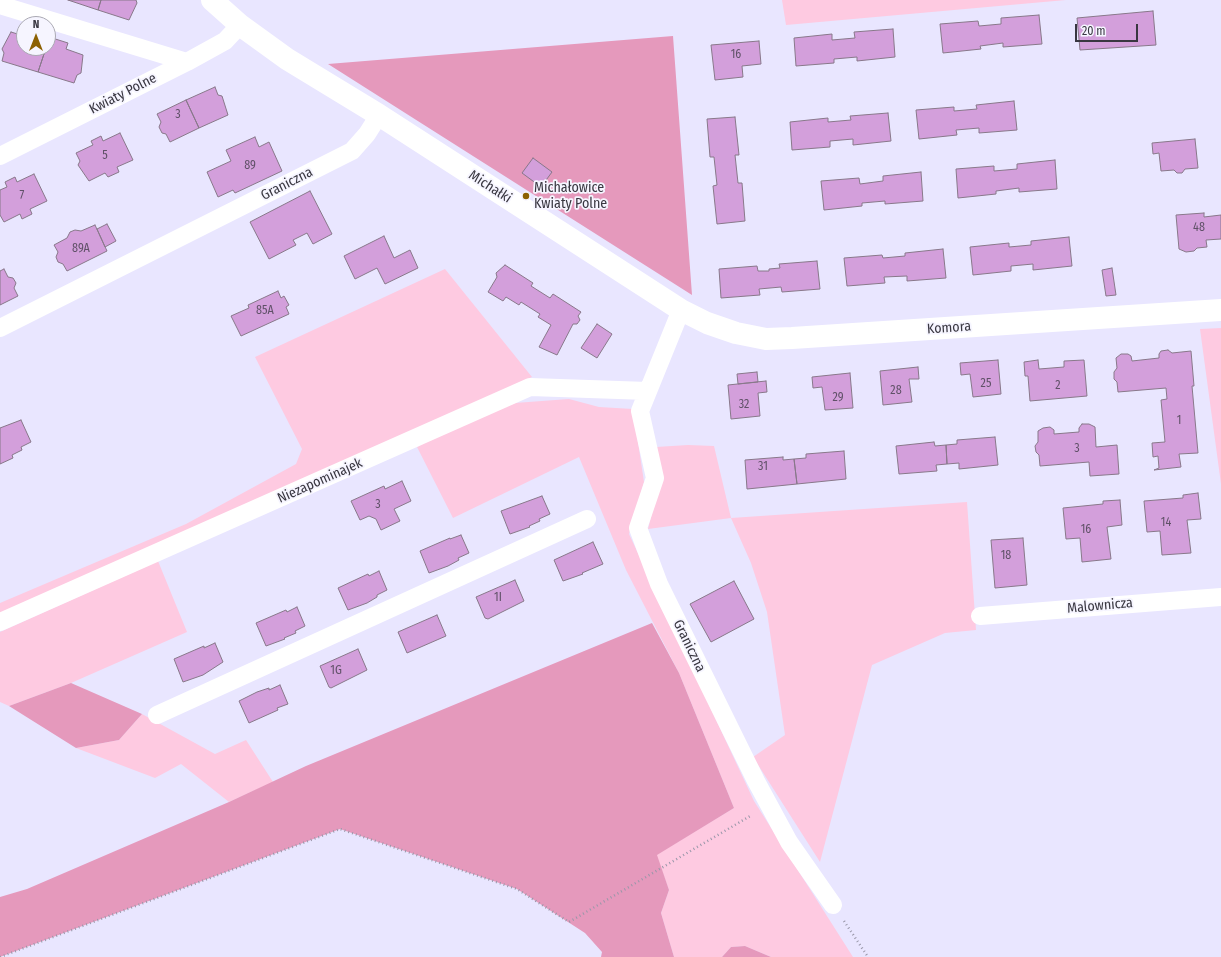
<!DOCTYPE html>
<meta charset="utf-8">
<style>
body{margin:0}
#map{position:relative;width:1221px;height:957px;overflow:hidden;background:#e9e6ff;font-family:"Fira Sans Condensed",sans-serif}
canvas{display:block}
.north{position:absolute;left:16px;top:16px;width:40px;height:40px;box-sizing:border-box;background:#f6f5ff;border:1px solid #aaa9b3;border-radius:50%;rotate:0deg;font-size:11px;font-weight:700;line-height:16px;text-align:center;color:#393741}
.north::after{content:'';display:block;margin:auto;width:14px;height:18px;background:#8c6103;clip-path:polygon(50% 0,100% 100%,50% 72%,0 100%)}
.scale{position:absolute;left:1075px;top:24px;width:63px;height:18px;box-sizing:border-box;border:2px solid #393741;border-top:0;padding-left:5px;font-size:12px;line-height:14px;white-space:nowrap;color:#393741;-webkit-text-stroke:3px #f6f5ff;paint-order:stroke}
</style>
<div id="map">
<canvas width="1221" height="957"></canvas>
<div class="north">N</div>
<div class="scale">20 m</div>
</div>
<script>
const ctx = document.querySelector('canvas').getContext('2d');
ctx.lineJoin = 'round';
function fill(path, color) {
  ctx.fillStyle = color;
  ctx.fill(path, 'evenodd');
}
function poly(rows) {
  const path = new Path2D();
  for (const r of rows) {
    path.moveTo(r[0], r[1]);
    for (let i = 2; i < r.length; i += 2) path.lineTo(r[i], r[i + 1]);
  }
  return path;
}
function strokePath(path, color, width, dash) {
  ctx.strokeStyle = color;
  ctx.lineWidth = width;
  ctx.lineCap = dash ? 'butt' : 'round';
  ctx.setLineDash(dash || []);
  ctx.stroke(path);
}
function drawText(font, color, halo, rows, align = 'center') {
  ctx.font = font + ' "Fira Sans Condensed",sans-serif';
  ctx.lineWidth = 3.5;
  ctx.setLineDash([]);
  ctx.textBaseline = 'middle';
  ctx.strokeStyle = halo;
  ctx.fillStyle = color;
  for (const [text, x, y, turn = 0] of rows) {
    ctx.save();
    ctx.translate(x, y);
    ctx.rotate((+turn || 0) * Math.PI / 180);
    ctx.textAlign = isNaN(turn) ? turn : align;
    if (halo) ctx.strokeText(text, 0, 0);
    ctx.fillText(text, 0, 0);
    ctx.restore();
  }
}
fill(poly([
 [782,0,1066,0,786,25],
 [445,269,532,377,0,615,0,603,186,524,296,464,302,449,255,357],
 [1221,328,1221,484,1200,329],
 [569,399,599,407,633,409,644,482,629,534,754,801,853,957,771,957,745,946,731,947,722,957,674,957,661,913,669,890,656,855,734,808,679,673,626,570,579,457,453,518,417,447,439,435,515,403],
 [688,445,714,446,731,518,967,502,976,630,945,633,872,665,820,862,753,757,785,735,767,612,751,563,731,518,648,529,660,480,656,447],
 [158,561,187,632,71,683,9,706,0,702,0,632],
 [142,714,215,754,246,740,273,782,229,802,181,764,155,778,76,748,119,740]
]), '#fecae1');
fill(poly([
 [673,36,692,295,328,64],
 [652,623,679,673,734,808,657,855,669,890,661,913,674,957,601,957,602,952,585,933,517,889,340,829,0,957,0,897,27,889,229,802,306,766],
 [71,683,142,714,119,740,76,748,9,706],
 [745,946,771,957,722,957,731,947]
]), '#e599bc');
const building = poly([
 [68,0,101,0,98,10,68,0],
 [101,0,136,0,137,3,129,20,98,10,101,0],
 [1153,11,1156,45,1080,50,1077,18,1153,11],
 [1039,15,1042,44,1003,47,1003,43,980,46,981,49,943,53,940,24,978,21,979,26,1001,24,1001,18,1039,15],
 [893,29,895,57,857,61,857,57,834,59,834,63,796,66,794,38,832,34,832,40,855,38,854,32,893,29],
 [11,32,24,36,24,48,46,48,38,72,2,61,4,53,2,49,11,32],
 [49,37,68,43,66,49,83,55,81,73,77,75,74,83,38,72,46,48,48,48,49,37],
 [759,41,761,64,742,66,743,77,715,80,711,45,759,41],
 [215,87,218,95,222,96,228,115,199,128,186,100,215,87],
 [186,100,199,128,170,142,166,134,162,133,159,127,161,122,157,114,186,100],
 [1014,101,1017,130,979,133,979,128,956,130,957,135,919,139,916,110,954,107,954,111,977,109,976,105,1014,101],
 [888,113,891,141,853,145,853,139,830,141,830,147,792,150,790,122,828,118,828,122,851,120,850,116,888,113],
 [735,117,739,155,735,155,738,183,742,183,745,221,717,224,713,186,717,185,714,157,710,157,707,119,735,117],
 [120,133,133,160,117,167,119,172,108,177,105,173,89,181,78,165,80,161,76,153,93,145,91,141,101,136,103,141,120,133],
 [255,137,259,147,269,142,282,171,235,193,233,190,218,197,207,172,231,161,226,150,255,137],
 [1195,139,1198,168,1185,169,1182,173,1177,173,1174,170,1161,171,1159,153,1153,154,1152,143,1195,139],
 [533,158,552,172,541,187,522,173,533,158],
 [1055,160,1057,189,1019,192,1019,188,996,191,996,194,958,198,956,169,994,166,994,171,1017,169,1017,164,1055,160],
 [921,172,923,201,885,204,885,201,862,203,862,206,824,210,821,181,859,178,860,184,883,181,883,176,921,172],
 [34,174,47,201,30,209,32,214,22,219,20,214,4,222,0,215,0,190,7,187,5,182,15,177,17,182,34,174],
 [310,191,332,234,313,244,307,233,293,240,296,245,269,259,250,222,310,191],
 [1204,213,1204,217,1221,215,1221,239,1206,240,1207,247,1197,248,1194,251,1186,252,1179,249,1176,215,1204,213],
 [107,224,116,241,105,247,97,229,107,224],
 [95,225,107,251,67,271,63,264,58,262,56,257,58,252,54,245,67,238,70,232,75,230,81,231,95,225],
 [384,236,394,258,410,250,418,268,385,284,377,268,355,279,344,256,384,236],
 [1069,237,1072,266,1033,270,1033,264,1011,266,1011,271,973,275,970,247,1009,243,1009,247,1031,245,1031,241,1069,237],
 [943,249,946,278,907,281,907,276,884,277,885,283,847,286,844,258,882,255,883,258,905,256,905,253,943,249],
 [817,261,820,289,782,292,781,287,759,289,760,295,721,298,719,269,757,266,758,271,769,271,769,269,780,268,779,264,817,261],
 [505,265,533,283,531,286,550,298,553,294,581,312,578,316,580,320,577,324,573,324,557,355,539,347,551,325,538,317,540,314,521,302,519,305,506,297,503,301,488,292,497,277,496,273,505,265],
 [1112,268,1116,295,1106,296,1102,270,1112,268],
 [4,269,8,277,13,278,16,283,14,288,18,296,0,305,0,271,4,269],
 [278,291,281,298,284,296,289,305,286,307,289,314,241,336,231,316,249,308,248,305,278,291],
 [597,324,612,334,597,358,581,348,597,324],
 [1168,350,1172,353,1191,351,1194,386,1192,386,1198,453,1179,454,1181,467,1154,470,1159,468,1158,456,1153,457,1152,443,1165,442,1161,400,1167,399,1166,388,1118,392,1117,382,1114,379,1114,372,1117,368,1116,358,1121,354,1128,354,1131,356,1132,361,1159,358,1159,354,1161,351,1168,350],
 [998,360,1001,394,973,397,970,374,961,375,960,363,998,360],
 [1038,360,1039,369,1064,367,1064,361,1084,360,1087,396,1030,401,1028,376,1025,376,1024,362,1038,360],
 [918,367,919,379,909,379,912,402,883,405,880,371,918,367],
 [757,372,758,382,738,384,737,374,757,372],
 [850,373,853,408,825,410,822,387,813,388,812,377,850,373],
 [766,381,767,392,758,393,760,416,731,419,728,385,766,381],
 [21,420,31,442,21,447,22,450,12,455,13,458,0,464,0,428,21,420],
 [1082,424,1089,424,1095,427,1096,447,1117,445,1119,474,1090,476,1089,462,1040,466,1039,455,1036,452,1035,446,1038,442,1038,431,1043,428,1050,427,1054,430,1054,434,1079,432,1079,428,1082,424],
 [995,437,998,465,959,469,959,463,947,464,946,445,957,444,957,440,995,437],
 [934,442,935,446,946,445,947,464,936,465,937,471,899,474,896,446,934,442],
 [844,451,846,479,797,484,794,459,806,458,806,454,844,451],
 [783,457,783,460,794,459,797,484,747,489,745,460,783,457],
 [402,481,411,501,394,509,400,521,381,530,376,519,369,516,360,520,351,501,384,486,385,489,402,481],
 [1198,493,1201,519,1187,520,1191,553,1162,555,1160,531,1147,532,1144,501,1183,498,1183,495,1198,493],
 [542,496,550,514,539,519,540,521,529,526,530,527,510,534,501,511,542,496],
 [1120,500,1122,525,1107,527,1111,559,1082,562,1080,538,1066,539,1063,508,1103,504,1103,501,1120,500],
 [461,535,469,553,458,558,459,560,448,566,429,573,420,551,450,538,450,539,461,535],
 [1023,538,1027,585,995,588,991,540,1023,538],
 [593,542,603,564,582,573,583,574,563,581,554,560,593,542],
 [379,571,387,590,377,595,377,597,367,603,348,610,338,588,368,574,369,576,379,571],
 [515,580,524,601,488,619,485,618,476,597,515,580],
 [734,581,754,619,711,642,690,604,734,581],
 [297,607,305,626,295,631,296,633,284,638,285,639,266,646,256,623,286,610,287,612,297,607],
 [437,615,446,636,407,653,398,632,437,615],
 [215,643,223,662,203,675,183,682,174,659,204,646,204,648,215,643],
 [358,649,367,670,331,688,329,687,320,666,358,649],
 [280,685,288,704,277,708,278,710,249,723,239,701,257,692,269,688,269,690,280,685]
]);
fill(building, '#d39fdb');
strokePath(building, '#88788a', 1);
strokePath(poly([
 [844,921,868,957],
 [0,957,340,829,517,889,569,922,752,815]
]), '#9997a9', 2.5, [1, 3]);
strokePath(poly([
 [0,5,187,62],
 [0,156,187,62,225,41,240,25],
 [681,310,640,411,655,478,638,528,659,584,756,781,789,842,833,905],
 [0,328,352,151,367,134,379,115],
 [980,616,1221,597],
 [0,622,530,387,648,391],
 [157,715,587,519]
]), '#fff', 18);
strokePath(poly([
 [212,0,240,25,287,59,379,115,681,310,707,323,736,333,766,339,792,338,1221,310]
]), '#fff', 22);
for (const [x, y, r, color] of [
 [526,196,4,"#8c6103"]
]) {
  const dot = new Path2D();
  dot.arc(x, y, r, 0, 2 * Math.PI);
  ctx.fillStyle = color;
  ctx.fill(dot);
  strokePath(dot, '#f6f5ff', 1.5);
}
drawText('12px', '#605168', null, [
 ["16",736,55],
 ["3",178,115],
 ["5",105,156],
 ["89",250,166],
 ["7",22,196],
 ["48",1199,228],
 ["89A",81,249],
 ["85A",265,311],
 ["25",986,384],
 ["2",1058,386],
 ["28",896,391],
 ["29",838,398],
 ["32",744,405],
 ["1",1179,421],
 ["3",1077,449],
 ["31",763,467],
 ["3",378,505],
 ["14",1166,523],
 ["16",1086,530],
 ["18",1006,556],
 ["1I",498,598],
 ["1G",336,671]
]);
drawText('14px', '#393741', '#f6f5ff', [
 ["Kwiaty Polne",123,94,-27],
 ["Graniczna",287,184,-27],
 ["Michałki",490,187,33],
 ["Komora",949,328,-4],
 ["Niezapominajek",320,481,-24],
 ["Malownicza",1100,606,-5],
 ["Graniczna",689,646,64]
]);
drawText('14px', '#393741', '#f6f5ff', [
 ["Michałowice",534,188],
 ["Kwiaty Polne",534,204]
], 'left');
</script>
